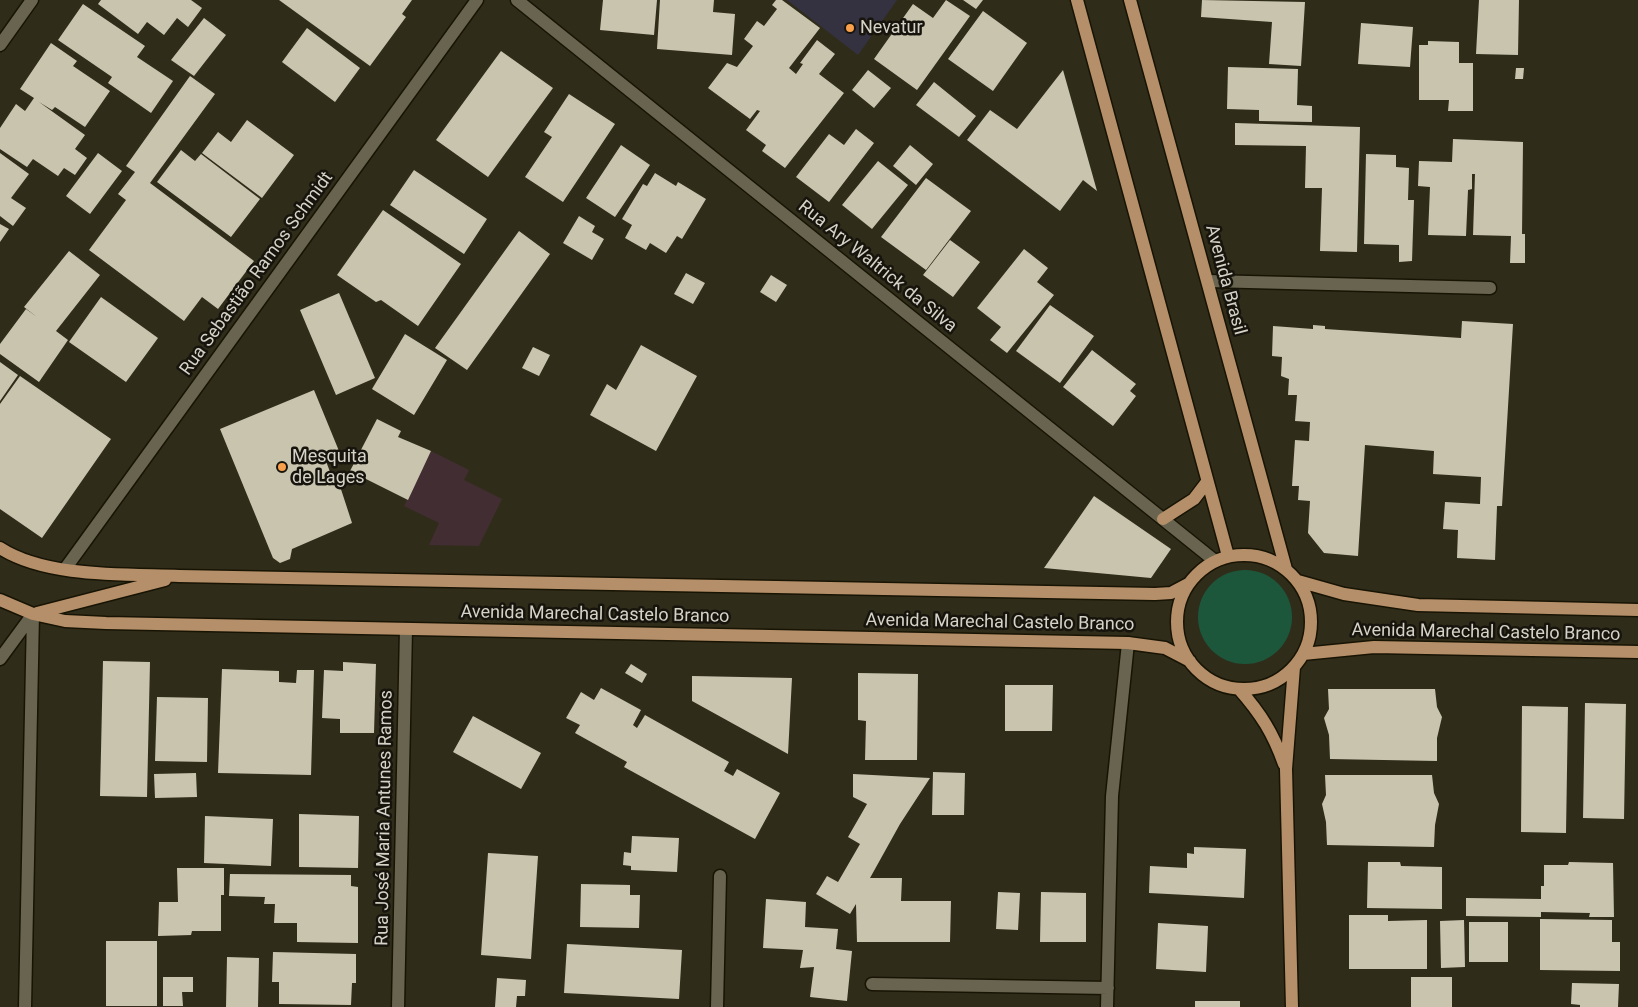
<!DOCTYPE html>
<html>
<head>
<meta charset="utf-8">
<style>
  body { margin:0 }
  canvas { display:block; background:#302c1a }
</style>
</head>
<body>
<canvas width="1638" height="1007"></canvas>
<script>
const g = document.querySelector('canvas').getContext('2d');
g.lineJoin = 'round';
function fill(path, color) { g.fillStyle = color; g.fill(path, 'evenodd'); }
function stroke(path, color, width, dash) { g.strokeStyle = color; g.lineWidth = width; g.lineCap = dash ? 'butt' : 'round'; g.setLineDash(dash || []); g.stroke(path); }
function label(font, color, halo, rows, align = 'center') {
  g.font = font + ' Roboto,sans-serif'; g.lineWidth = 5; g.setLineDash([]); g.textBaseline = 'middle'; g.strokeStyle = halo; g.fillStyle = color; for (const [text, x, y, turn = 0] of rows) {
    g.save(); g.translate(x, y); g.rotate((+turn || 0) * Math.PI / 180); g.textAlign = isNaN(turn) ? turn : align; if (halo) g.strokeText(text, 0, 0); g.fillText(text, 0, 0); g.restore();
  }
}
fill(new Path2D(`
  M787,0h110l-39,55z`), '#343141');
fill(new Path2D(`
  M431,451l38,19 -5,10 38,19 -23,47 -50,-1 10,-22 -35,-17z`), '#412d32');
fill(new Path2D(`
  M1198 617a47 47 0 1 1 94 0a47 47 0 1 1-94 0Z`), '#1c573b');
fill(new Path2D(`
  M101,0h90l11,8 -14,19 -11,-9 -13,17 -17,-13 -9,12 -40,-30z
  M279,0h133l-10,14 4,3 -36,49z
  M603,0h54l-3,35 -54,-5z
  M660,0h54l-1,12 22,2 -3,41 -75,-6z
  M776,0h6l38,28 -31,40 7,6 7,-10 -3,-1 17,-23 18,14 -16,20 25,19 -59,75 -23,-17 4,-6 -20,-15 14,-19 -3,-1 -7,9 -42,-31 19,-25 10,4 16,-21 -9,-7 13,-18 7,5 13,-17 -5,-4z
  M946,0l24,16 -53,74 -43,-31 39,-55 20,14z
  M963,0h20l-7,9z
  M1202,0l103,2 -4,64 -32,-2 3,-42 -71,-5z
  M1479,0h40l-1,55 -42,-1z
  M83,4l62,42 -8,11 36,24 -22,32 -43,-30 4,-6 -54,-37z
  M983,11l44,32 -34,48 -45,-32z
  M204,18l22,17 -32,41 -23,-16z
  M1361,23l52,4 -3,40 -52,-3z
  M307,28l53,40 -25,34 -53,-40z
  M1428,41l31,1v21h14v48h-25l1,-11h-30v-55h9z
  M51,43l26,18 -4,5 37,25 -25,36 -30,-20 -3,3 -13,-8 46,33 -10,14 12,9 -12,17 -11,-7 -6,8 -25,-17 -6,8 -27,-18v-21l16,-24 9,7 9,-13 -14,-9z
  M501,51l52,37 -65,89 -52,-37z
  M1228,67l70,2 -1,36 15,1v16l-53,-1v-11l-32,-1z
  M1516,68h8l-1,11h-8z
  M868,70l23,18 -17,20 -22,-18z
  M1063,70l34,121 -14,-11 -23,31 -93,-71 23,-30 27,19z
  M190,76l25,18 -65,89 104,78 -36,48 -16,-12 -18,24 -95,-71 37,-50 -8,-6 17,-22 -9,-6z
  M934,82l42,34 -17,21 -43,-32z
  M569,94l46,30 -52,78 -38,-25 27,-40 -8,-5z
  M247,120l47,35 -32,43 -60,-45 16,-21 13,10z
  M1235,123l125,4 -3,125 -37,-1 2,-63h-17l1,-42 -71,-1z
  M856,129l18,14 -45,59 -33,-25 33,-43 15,11z
  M1453,139l70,3 -1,92h3v29h-15l1,-27 -38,-1 2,-61h-3v15l-4,1 -2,46 -38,-1 2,-48 -12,-1 1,-25 33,1z
  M621,145l29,20 -35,52 -29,-19z
  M910,145l23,19 -17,21 -23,-19z
  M181,150l14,11 6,-7 59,45 -29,38 -74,-55z
  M0,153l29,21 -18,24 15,10 -13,18 -13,-10z
  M98,153l24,18 -32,43 -24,-18z
  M1366,154l30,1v12l13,1 -1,32h6l-2,61 -13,1v-17l-35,-1z
  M878,161l30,24 -36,44 -30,-24z
  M414,170l73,49 -23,35 -74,-49z
  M655,173l21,13 2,-4 28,17 -24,40 -5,-3 -11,17 -16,-10 -4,7 -21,-12 7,-13 -10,-6 21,-35 4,2z
  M926,178l45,33 -45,59 -45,-33z
  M383,210l78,54 -43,62 -37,-26 -5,2 -39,-27z
  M579,216l16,10 -3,6 12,7 -12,21 -29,-17z
  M0,224l9,5 -9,13z
  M519,231l31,23 -83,116 -32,-22z
  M950,240l30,22 -27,35 -30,-22z
  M1024,249l24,19 -11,14 17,13 -47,58 -17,-13 11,-13 -24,-19z
  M69,251l31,24 -44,56 12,9 -29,42 -39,-28v-10l26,-35 11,8 -13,-10z
  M686,273l19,10 -12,21 -19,-10z
  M771,275l16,10 -11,17 -16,-10z
  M339,293l36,85 -39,17 -36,-85z
  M101,297l57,41 -32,44 -57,-40z
  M1050,305l44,31 -34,47 -44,-32z
  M1462,321l51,3 -11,182h-5l-2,54 -38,-2 1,-28 -15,-1 2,-27 35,2 1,-27 -48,-3 1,-23 -69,-6 -7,111 -34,-3 -16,-20 2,-32 -12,-1 1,-14h-7l3,-46 14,1 1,-19 -15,-1 2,-26h-9l1,-16 -8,-3 1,-19 -10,-1 1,-30 40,3v-4l12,1v3l136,9z
  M405,334l42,26 -33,55 -42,-26z
  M641,345l56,31 -41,75 -66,-36 17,-31 9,6z
  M533,347l17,8 -11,21 -17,-8z
  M1092,350l44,34 -6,7 6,5 -23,30 -50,-39z
  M0,362l18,13 -18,26z
  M20,376l91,63 -69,99 -42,-29v-105z
  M314,390l25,61 -15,5 8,21h5l15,46 -60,26 -2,10 -10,4 -7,-5 -53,-129z
  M377,419l24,12 -3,6 33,14 -23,49 -58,-29z
  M1094,496l77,53 -20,29 -107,-10z
  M103,661l47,1 -3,135 -47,-1z
  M343,662l33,2 -2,69h-34v-14l-18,-1 2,-48 19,1z
  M631,664l16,10 -5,9 -17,-10z
  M222,669l57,2v11l17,1 1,-13h17l-3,105 -93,-2z
  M858,673l60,1 -1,86h-52l1,-39 -8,-1z
  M692,676l100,2 -4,76 -96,-53z
  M1005,685h48l-1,46h-47z
  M601,688l40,22 -8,15 4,3 8,-13 84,47 -5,9 9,5 4,-7 43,24 -25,46 -131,-72 3,-5 -52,-29 5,-8 -14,-7 15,-26 13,8z
  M1328,689h107l2,18 5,10 -5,21v23l-107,-2 -1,-24 -5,-17 5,-9z
  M157,697l51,1 -1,64 -52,-1z
  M1585,703l41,1 -2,115 -41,-1z
  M1522,706l46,1 -2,126 -45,-1z
  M473,716l68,37 -20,36 -68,-37z
  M933,772l32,1 -1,42h-32z
  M196,773l1,24 -42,1 -1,-24z
  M853,774l77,4 -30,46 -30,54h32l-1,23h50l-1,41h-93l-1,-38 -6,10 -34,-20 11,-18 11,6 22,-38 -12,-7 19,-33 -14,-7z
  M1325,775h107l2,18 5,11 -4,21 -1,22 -107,-2 -1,-23 -4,-18 4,-9z
  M299,814l60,2 -1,52 -59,-1z
  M205,816l68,3 -2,47 -67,-3z
  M632,836l47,2 -2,34 -46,-2v-4l-8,-1 1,-13 7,1z
  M1194,847l52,2 -2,49 -95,-5 1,-27 37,2v-15l7,1z
  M488,853l50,3 -7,103 -50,-4z
  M1368,862h32l1,4 41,1v42l-75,-1z
  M1569,862l44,1 1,54h-25l1,-4 -49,-1v5l-75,-1v-18l75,1v-13h3v-21h24z
  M177,868h47v27h-3v36h-29l-1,4 -33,1 1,-34h19z
  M230,874l121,1v11l7,1v56l-61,-1v-19h-23l1,-19h-11l1,-7 -36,-1z
  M581,884l49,1v10h10l-1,33 -59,-1z
  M998,892l22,1 -2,37 -22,-1z
  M1041,892l45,1v49h-46z
  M766,899l40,3 -1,25 33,2 -2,20 16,2 -5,50 -37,-4 4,-30 -14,1 3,-18 -40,-2z
  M1349,915h39v6l39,-1v49h-78z
  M1540,919l72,1v22h8v29l-80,-1z
  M1464,920l1,47 -24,1 -1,-47z
  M1469,922h39v40h-39z
  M1158,923l50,3 -2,46 -50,-3z
  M106,941h51v65h-51z
  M567,944l115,6 -3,49 -115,-6z
  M273,952l83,2v29h-4l-1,22 -72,-1v-22h-7z
  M227,957l32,1 -1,49h-32z
  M163,977h30v15h-11l1,14h-20z
  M1411,977h41v30h-41z
  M497,978l29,2 -1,16h-8l-1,11h-21z
  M1572,983l47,1 -1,23h-38v-2l-9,-1z
  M1195,1001h45v6h-45z`), '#c8c4ae');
const minor = new Path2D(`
  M517,0l698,561
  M0,45l32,-45
  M1208,281l282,7
  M65,569l412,-569
  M0,659l33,-45
  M872,984l236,4
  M25,1007l8,-393
  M398,1007l8,-378
  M717,1007l3,-131
  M1107,1007l5,-211 16,-153`);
const major = new Path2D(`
  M1077,0l151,556
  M1130,0l156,569
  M1163,519l31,-20 13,-17
  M0,548c46,30 126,26 179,28l976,18 16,-1 17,-9
  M1177 622a67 67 0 1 1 134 0a67 67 0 1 1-134 0Z
  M1298,581l46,13 74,11 220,5
  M0,600l33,14 32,7 41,2 1022,20 37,5 25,13
  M37,613l128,-33
  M1303,654l71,-7 264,5
  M1239,689c22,25 34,44 45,75
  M1292,1007l-6,-238 8,-102`);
stroke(minor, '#181404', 15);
stroke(major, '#181404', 15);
stroke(minor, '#686450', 12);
stroke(major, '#b58f69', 12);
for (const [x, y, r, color] of [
  [850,28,5,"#f9a04d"],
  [282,467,5,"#f9a04d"]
]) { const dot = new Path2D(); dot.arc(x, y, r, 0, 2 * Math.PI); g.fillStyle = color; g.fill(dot); stroke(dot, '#16140c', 2); }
label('18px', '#d5d2c7', '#16140c', [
  ["Nevatur",860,28],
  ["Mesquita",292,457],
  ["de Lages",292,478]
], 'left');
label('18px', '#d5d2c7', '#16140c', [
  ["Rua Ary Waltrick da Silva",877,267,39],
  ["Rua Sebastião Ramos Schmidt",257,274,-54],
  ["Avenida Brasil",1225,280,75],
  ["Avenida Marechal Castelo Branco",595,615,1],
  ["Avenida Marechal Castelo Branco",1000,623,1],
  ["Avenida Marechal Castelo Branco",1486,633,1],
  ["Rua José Maria Antunes Ramos",385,818,-89]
]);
</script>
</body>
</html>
